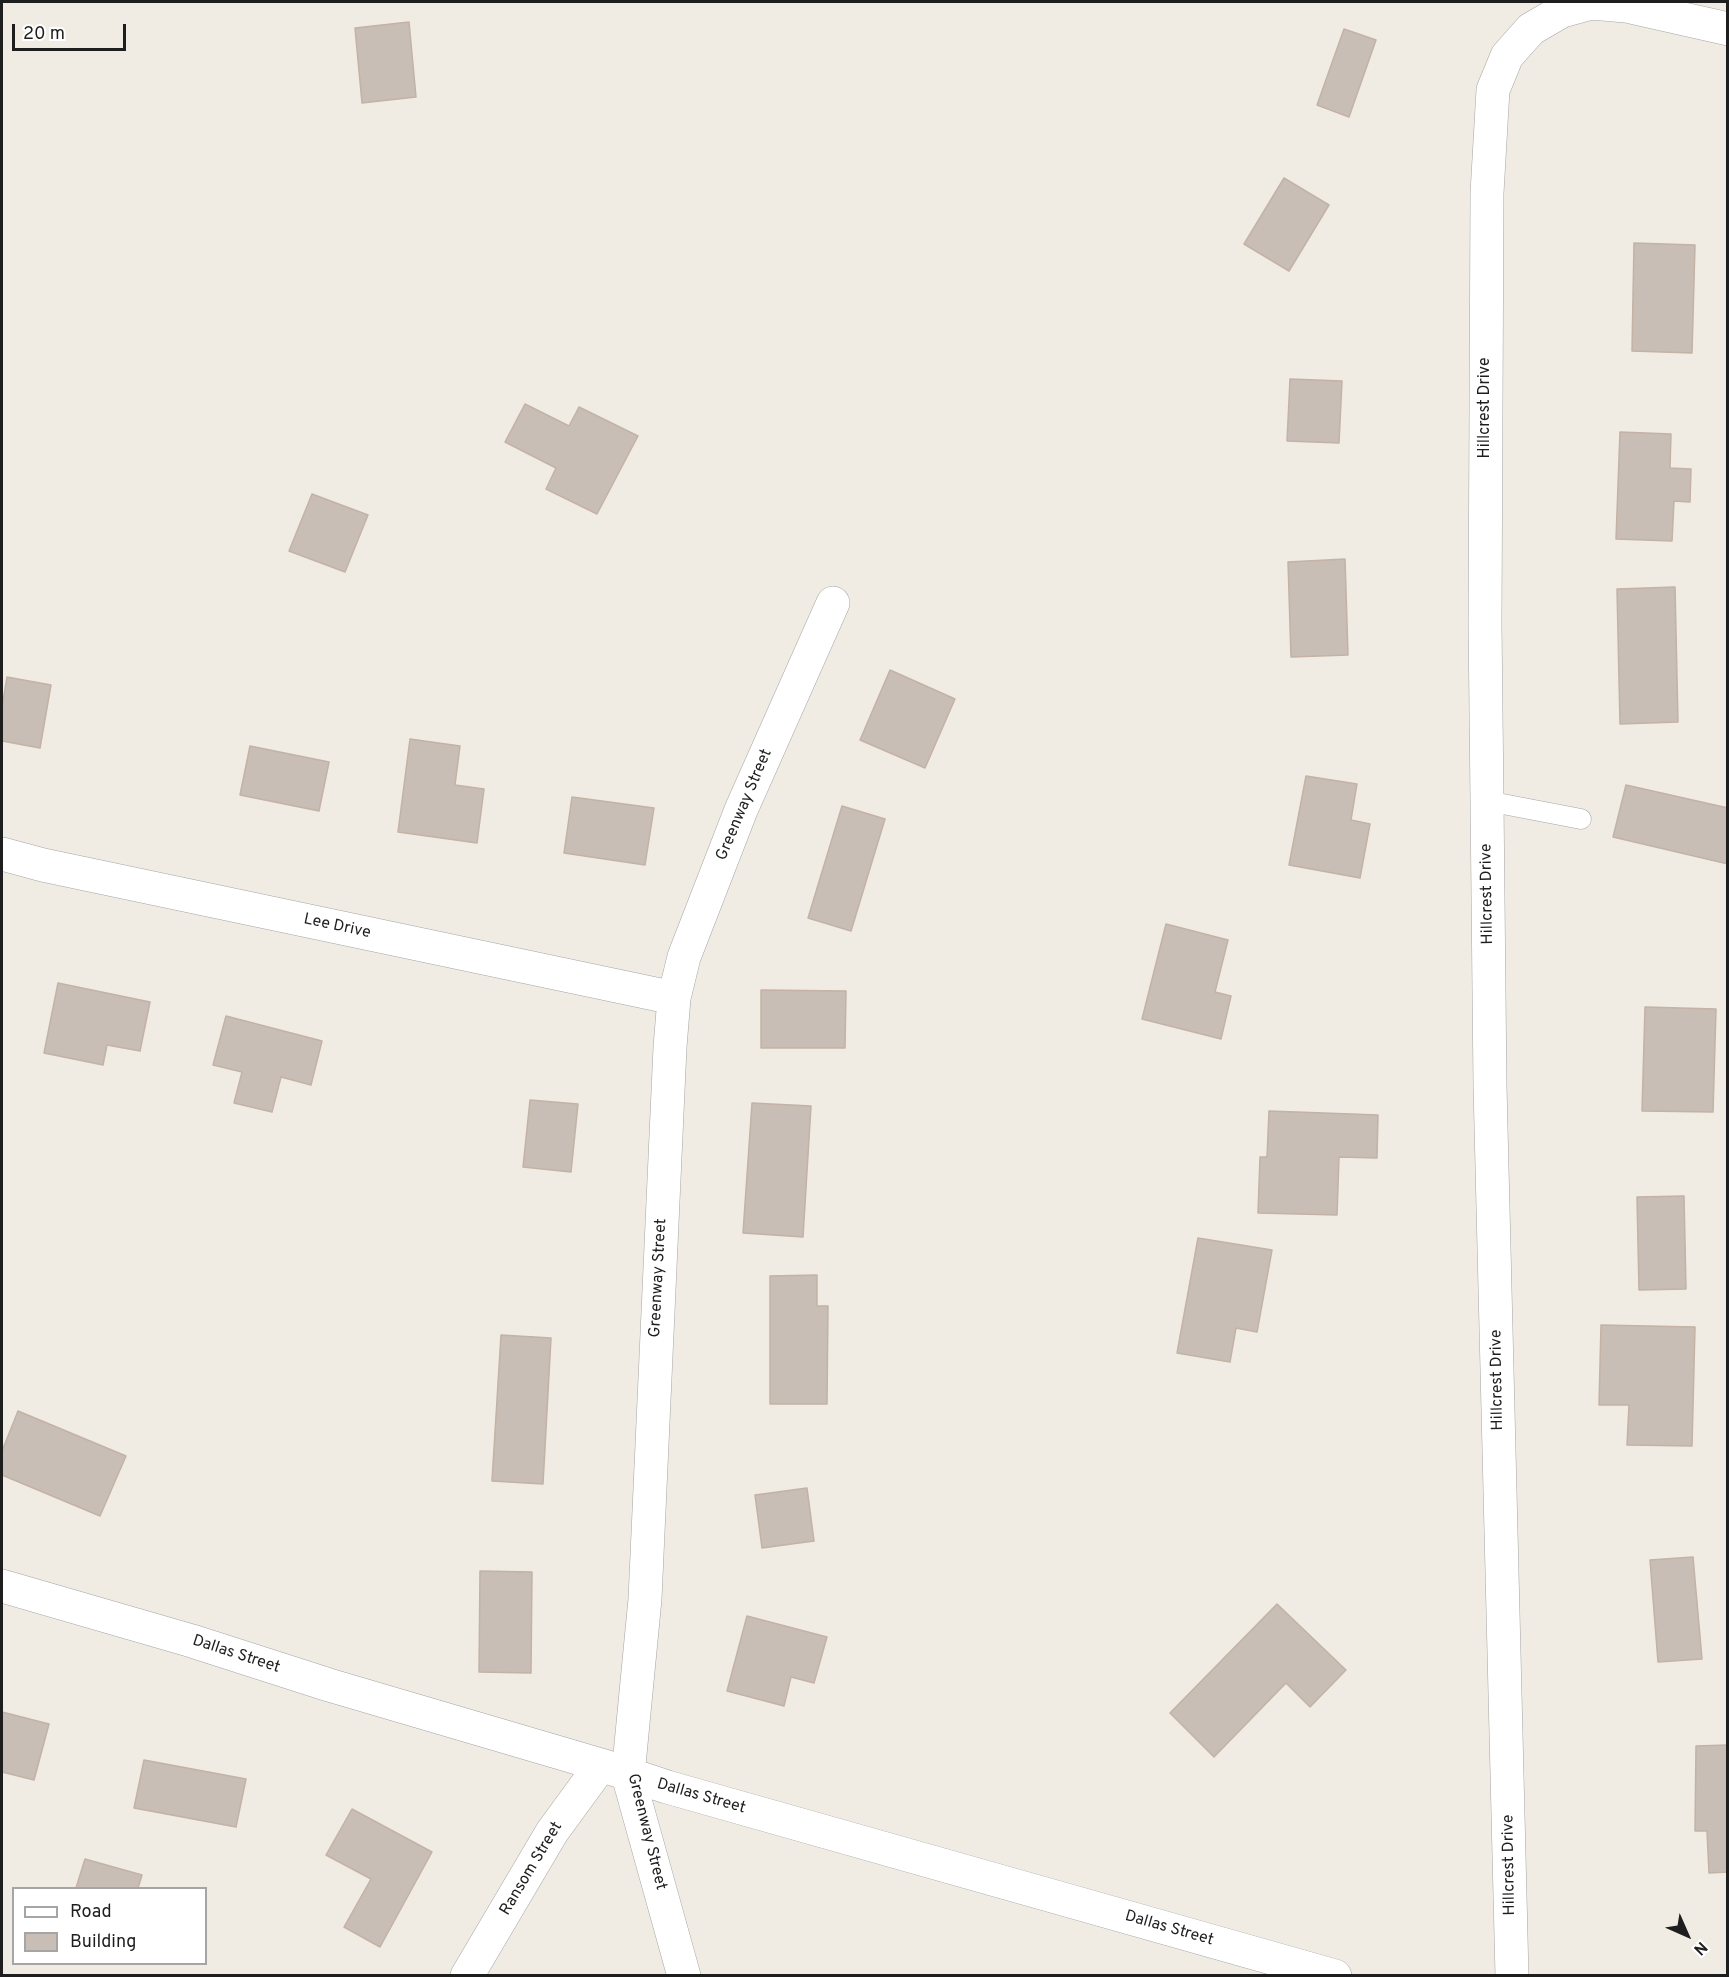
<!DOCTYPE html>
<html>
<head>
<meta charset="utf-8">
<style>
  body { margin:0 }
  #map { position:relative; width:1729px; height:1977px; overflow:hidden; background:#f0ece3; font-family:Overpass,sans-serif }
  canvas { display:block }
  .frame { position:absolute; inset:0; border:3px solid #1e1e1e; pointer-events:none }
  .legend { position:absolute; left:12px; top:1887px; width:195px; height:78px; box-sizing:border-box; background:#fff; border:2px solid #a5a5a5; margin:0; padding:8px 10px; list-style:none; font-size:18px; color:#1e1e1e }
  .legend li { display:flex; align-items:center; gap:12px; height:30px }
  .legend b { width:30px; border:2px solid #a5a5a5 }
  .north { position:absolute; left:1657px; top:1905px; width:60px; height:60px; -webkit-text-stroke:4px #fff; paint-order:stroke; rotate:135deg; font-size:16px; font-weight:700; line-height:24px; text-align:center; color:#1e1e1e }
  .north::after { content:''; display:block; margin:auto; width:21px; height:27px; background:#1e1e1e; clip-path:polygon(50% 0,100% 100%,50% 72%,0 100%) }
  .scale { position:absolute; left:12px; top:24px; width:114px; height:27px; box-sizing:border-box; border:3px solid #1e1e1e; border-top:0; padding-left:8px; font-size:18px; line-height:21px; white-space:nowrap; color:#1e1e1e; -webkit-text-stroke:4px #fff; paint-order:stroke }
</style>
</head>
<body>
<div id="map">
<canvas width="1729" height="1977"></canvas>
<div class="frame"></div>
<ul class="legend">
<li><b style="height:8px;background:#fff"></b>Road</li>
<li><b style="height:16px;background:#c8beb6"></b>Building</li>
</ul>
<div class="north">N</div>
<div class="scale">20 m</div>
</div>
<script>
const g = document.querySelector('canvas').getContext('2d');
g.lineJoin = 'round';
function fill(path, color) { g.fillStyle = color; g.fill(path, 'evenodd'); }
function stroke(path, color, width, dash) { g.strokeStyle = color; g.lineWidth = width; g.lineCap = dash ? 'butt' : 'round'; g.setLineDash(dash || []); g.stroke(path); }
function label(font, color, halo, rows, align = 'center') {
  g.font = font + ' Overpass,sans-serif'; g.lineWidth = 4.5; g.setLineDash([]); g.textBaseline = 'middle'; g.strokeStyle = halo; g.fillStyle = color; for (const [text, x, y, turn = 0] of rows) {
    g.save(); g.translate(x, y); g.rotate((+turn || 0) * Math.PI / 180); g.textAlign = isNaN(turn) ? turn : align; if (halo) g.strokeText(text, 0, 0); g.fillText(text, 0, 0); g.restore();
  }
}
const building = new Path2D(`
  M409,22l7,75 -54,6 -7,-75z
  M1344,29l32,11 -27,77 -32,-12z
  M1284,178l45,27 -40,66 -45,-27z
  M1634,243l61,2 -3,108 -60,-2z
  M1290,379l52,2 -3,62 -52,-2z
  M525,404l44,22 10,-19 59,29 -41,78 -51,-25 10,-21 -51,-26z
  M1620,432l51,2 -1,34 21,1 -1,33 -16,-1 -2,40 -56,-2z
  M312,494l56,21 -23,57 -56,-21z
  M1345,559l3,96 -57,2 -3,-95z
  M1675,587l3,135 -58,2 -3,-135z
  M890,670l65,29 -30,69 -65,-28z
  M7,677l44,8 -11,63 -38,-7v-34z
  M410,739l50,7 -5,39 29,4 -7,54 -79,-11z
  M250,746l79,16 -10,49 -79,-16z
  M1306,776l51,8 -6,36 19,4 -10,54 -71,-13z
  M1626,785l102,23v56l-115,-27z
  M572,797l82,11 -9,57 -81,-12z
  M842,806l43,13 -34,112 -43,-13z
  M1166,924l62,16 -13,52 16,4 -10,43 -79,-20z
  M58,983l92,19 -10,49 -33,-6 -4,20 -59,-12z
  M761,990l85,1 -1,57h-84z
  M1645,1007l71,2 -3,103 -71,-1z
  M226,1016l96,25 -11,44 -30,-8 -9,35 -38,-9 8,-31 -29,-7z
  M530,1100l48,4 -7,68 -48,-5z
  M752,1103l59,3 -8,131 -60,-4z
  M1269,1111l109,4 -1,43 -38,-1 -2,58 -79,-2 2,-56h7z
  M1684,1196l2,93 -47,1 -2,-93z
  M1198,1238l74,12 -15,82 -21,-4 -6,34 -53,-9z
  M817,1275v31h11l-1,98h-57v-128z
  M1601,1325l94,2 -3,119 -65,-1 2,-40h-30z
  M501,1335l50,3 -8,146 -51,-3z
  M18,1411l108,45 -26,60 -98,-41v-24z
  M807,1488l7,53 -52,7 -7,-53z
  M1693,1557l9,102 -44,3 -8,-102z
  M480,1571l52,1 -1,101 -52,-1z
  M1277,1604l69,66 -36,37 -24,-24 -72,74 -44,-44z
  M747,1616l80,21 -13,46 -23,-6 -7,29 -57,-15z
  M2,1712l47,12 -15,56 -32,-8z
  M1728,1745v127l-19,1 -2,-42h-12l1,-85z
  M144,1760l102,19 -10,48 -102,-19z
  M352,1809l80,43 -52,95 -36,-20 27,-48 -45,-24z
  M85,1859l57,16 -4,13h-62z`);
fill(building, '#c8beb6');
stroke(building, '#c3b2a5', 1.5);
const lane = new Path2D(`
  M1487,801l94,18`);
const street = new Path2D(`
  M2,854l41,11 631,133
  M2,1586l190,55 137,44 272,80 66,22 668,189
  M467,1976l85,-144 49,-67
  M684,1976l-56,-201 17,-176 25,-552 4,-49 10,-41 57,-147 92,-207
  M1512,1976l-22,-890 -3,-285 -2,-178 2,-430 6,-103 14,-34 24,-27 31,-18 29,-8 35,3 102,23`);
stroke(lane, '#a5a5a5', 21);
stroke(street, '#a5a5a5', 34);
stroke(lane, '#fff', 20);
stroke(street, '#fff', 33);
label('16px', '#1e1e1e', '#fff', [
  ["Hillcrest Drive",1486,408,-90],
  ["Greenway Street",745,805,-67],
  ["Hillcrest Drive",1488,894,-91],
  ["Lee Drive",337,927,12],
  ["Greenway Street",659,1278,-87],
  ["Hillcrest Drive",1498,1380,-91],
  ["Dallas Street",236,1655,18],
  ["Dallas Street",701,1797,16],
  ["Greenway Street",646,1832,76],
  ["Hillcrest Drive",1510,1865,-91],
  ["Ransom Street",532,1869,-59],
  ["Dallas Street",1169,1929,16]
]);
</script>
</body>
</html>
